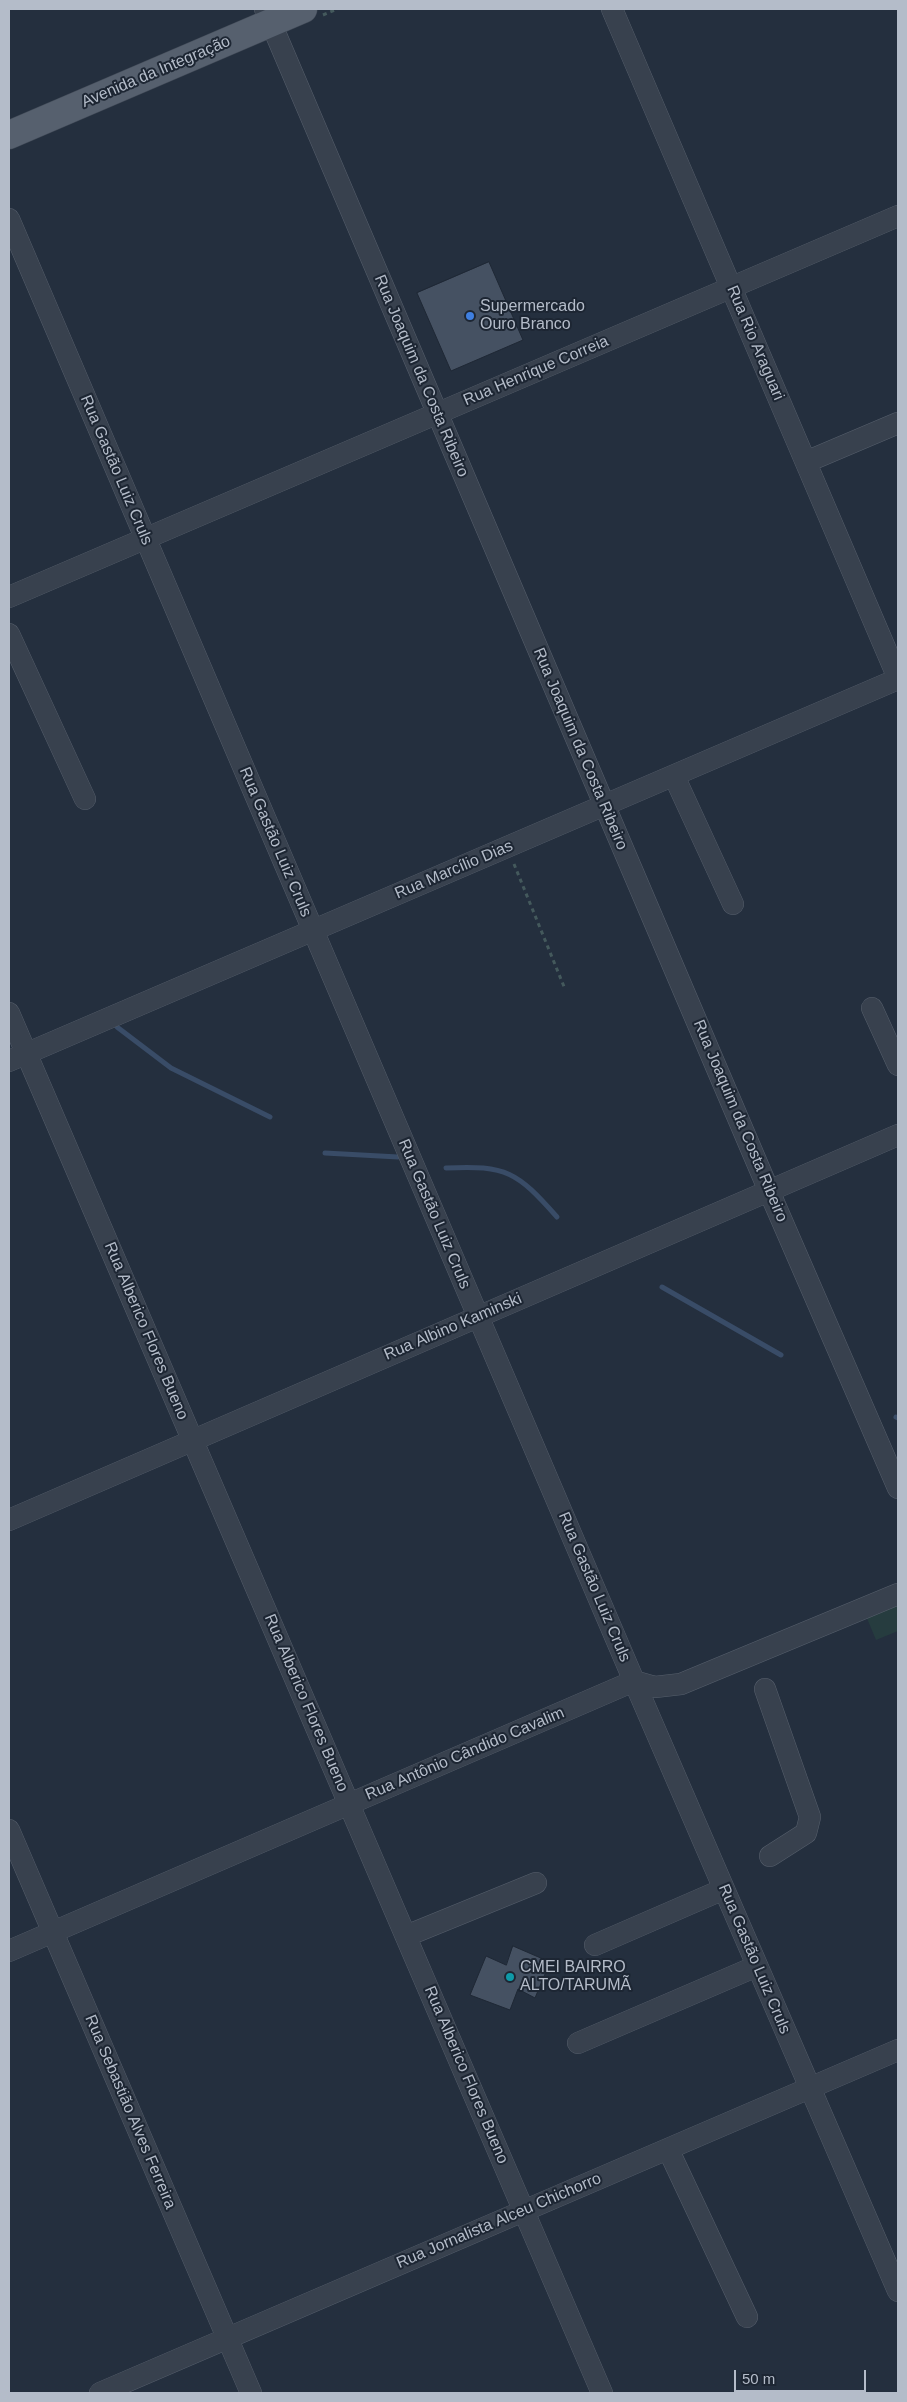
<!DOCTYPE html>
<html>
<head>
<meta charset="utf-8">
<style>
  body { margin:0 }
  #map { position:relative; width:907px; height:2402px; overflow:hidden; background:#242f3e; font-family:Arial,sans-serif }
  canvas { display:block }
  .frame { position:absolute; inset:0; border:10px solid #b4bcc9; pointer-events:none }
  .scale { position:absolute; left:734px; top:2370px; width:132px; height:22px; box-sizing:border-box; border:2px solid #b4bcc9; border-top:0; padding-left:6px; font-size:15px; line-height:18px; white-space:nowrap; color:#b4bcc9; -webkit-text-stroke:4px #1d2633; paint-order:stroke }
</style>
</head>
<body>
<div id="map">
<canvas width="907" height="2402"></canvas>
<div class="frame"></div>
<div class="scale">50 m</div>
</div>
<script>
const g = document.querySelector('canvas').getContext('2d');
g.lineJoin = 'round';
function fill(path, color) { g.fillStyle = color; g.fill(path, 'evenodd'); }
function stroke(path, color, width, dash) { g.strokeStyle = color; g.lineWidth = width; g.lineCap = dash ? 'butt' : 'round'; g.setLineDash(dash || []); g.stroke(path); }
function label(font, color, halo, rows, align = 'center') {
  g.font = font + ' Arial,sans-serif'; g.lineWidth = 4; g.setLineDash([]); g.textBaseline = 'middle'; g.strokeStyle = halo; g.fillStyle = color; for (const [text, x, y, turn = 0] of rows) {
    g.save(); g.translate(x, y); g.rotate((+turn || 0) * Math.PI / 180); g.textAlign = isNaN(turn) ? turn : align; if (halo) g.strokeText(text, 0, 0); g.fillText(text, 0, 0); g.restore();
  }
}
fill(new Path2D(`
  M898,1603v28l-22,9 -10,-24z`), '#263c3f');
stroke(new Path2D(`
  M117,1027l54,41 99,49
  M325,1153l73,4
  M446,1168c61,-3 71,4 111,49
  M662,1287l119,68
  M896,1417l2,1`), '#394c67', 5);
const building = new Path2D(`
  M489,262l34,78 -72,31 -34,-78z
  M513,1946l37,16 -15,36 -17,-9 -8,21 -40,-15 16,-39 20,9z`);
fill(building, '#455162');
stroke(building, '#1f2835', 1);
const minor = new Path2D(`
  M265,9l504,1182 129,297
  M612,9l286,669
  M9,219l625,1462 264,610
  M806,462l92,-39
  M9,597l889,-381
  M9,634l76,165
  M674,776l59,128
  M872,1008l26,57
  M9,1013l593,1380
  M9,1061l889,-382
  M9,1520l889,-385
  M765,1689l45,128 -4,16 -36,23
  M9,1830l242,563
  M406,1936l130,-53
  M595,1945l129,-56
  M9,1951l625,-270 21,6 26,-3 217,-90
  M578,2043l179,-77
  M668,2149l79,168
  M100,2393l798,-343`);
const major = new Path2D(`
  M9,135l294,-126`);
stroke(minor, '#565f6c', 22);
stroke(major, '#414a57', 29);
stroke(new Path2D(`
  M323,15l14,-6
  M514,864l51,125`), '#44595c', 3, [4, 4]);
stroke(minor, '#38414e', 21);
stroke(major, '#56606e', 28);
for (const [x, y, r, color] of [
  [470,316,5,"#3f7fe0"],
  [510,1977,5,"#0f9aa8"]
]) { const dot = new Path2D(); dot.arc(x, y, r, 0, 2 * Math.PI); g.fillStyle = color; g.fill(dot); stroke(dot, '#1d2633', 2); }
label('16px', '#b4bcc9', '#1d2633', [
  ["Avenida da Integração",156,72,-23],
  ["Rua Rio Araguari",755,343,67],
  ["Rua Henrique Correia",536,371,-23],
  ["Rua Joaquim da Costa Ribeiro",421,376,67],
  ["Rua Gastão Luiz Cruls",116,470,67],
  ["Rua Joaquim da Costa Ribeiro",580,749,67],
  ["Rua Gastão Luiz Cruls",275,842,67],
  ["Rua Marcílio Dias",454,870,-23],
  ["Rua Joaquim da Costa Ribeiro",740,1121,67],
  ["Rua Gastão Luiz Cruls",434,1214,67],
  ["Rua Albino Kaminski",453,1327,-23],
  ["Rua Alberico Flores Bueno",146,1331,67],
  ["Rua Gastão Luiz Cruls",594,1587,67],
  ["Rua Alberico Flores Bueno",306,1703,67],
  ["Rua Antônio Cândido Cavalim",465,1754,-23],
  ["Rua Gastão Luiz Cruls",754,1959,67],
  ["Rua Alberico Flores Bueno",466,2075,67],
  ["Rua Sebastião Alves Ferreira",130,2112,67],
  ["Rua Jornalista Alceu Chichorro",499,2221,-23]
]);
label('16px', '#b4bcc9', '#1d2633', [
  ["Supermercado",480,307],
  ["Ouro Branco",480,325],
  ["CMEI BAIRRO",520,1968],
  ["ALTO/TARUMÃ",520,1986]
], 'left');
</script>
</body>
</html>
